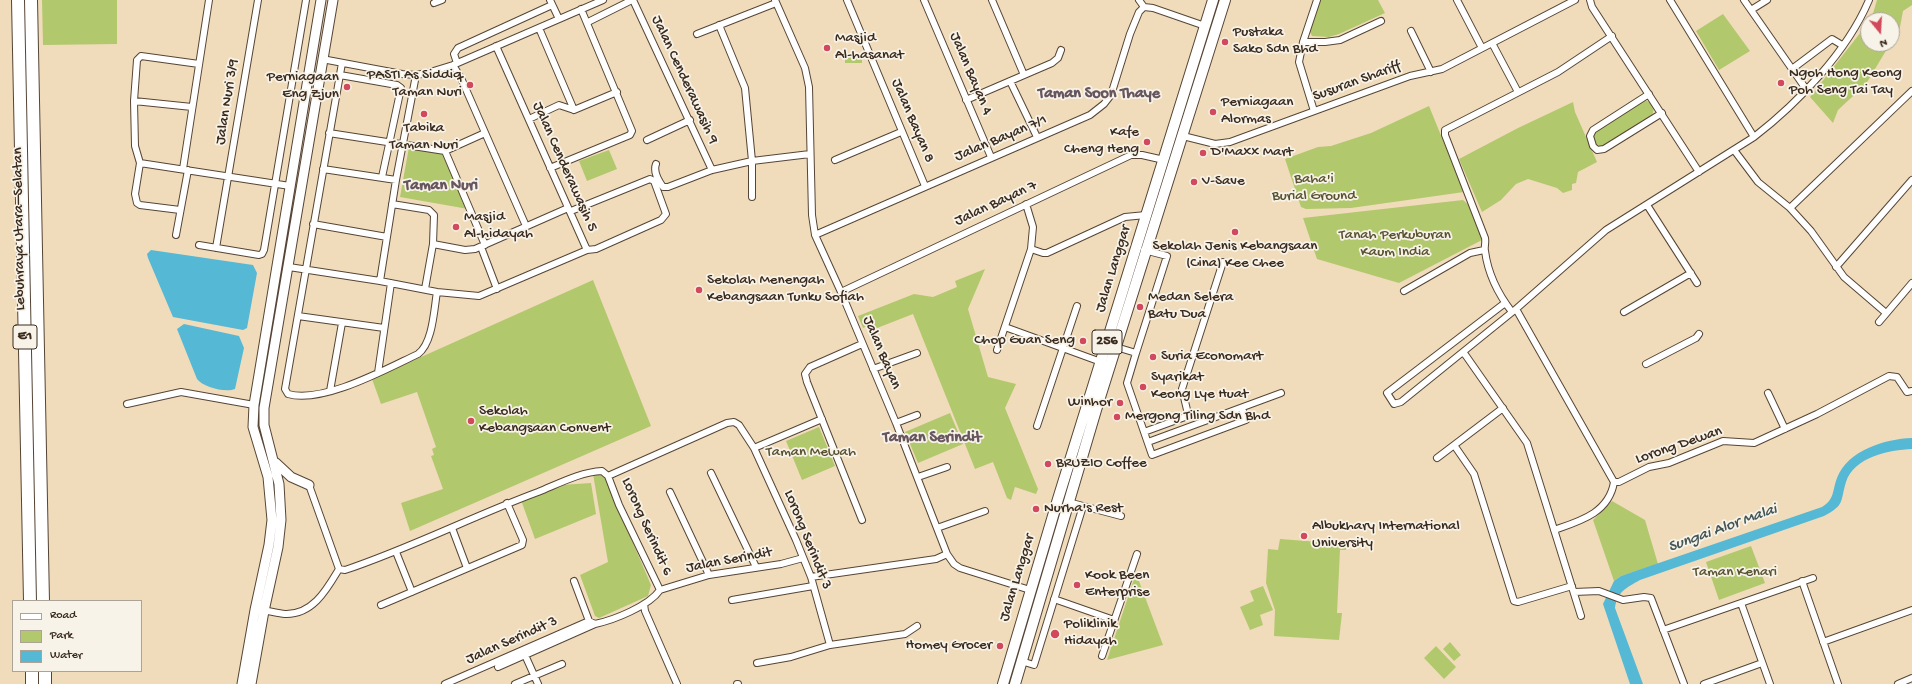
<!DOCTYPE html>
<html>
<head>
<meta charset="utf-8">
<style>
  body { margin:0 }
  #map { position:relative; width:1912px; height:684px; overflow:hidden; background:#f0dcbb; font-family:"Gochi Hand",sans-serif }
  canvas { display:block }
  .legend { position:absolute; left:12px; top:600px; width:130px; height:72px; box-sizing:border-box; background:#f7f3e8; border:1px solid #aca397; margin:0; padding:5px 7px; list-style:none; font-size:12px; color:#3b2a1e }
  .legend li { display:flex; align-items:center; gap:8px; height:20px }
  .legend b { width:20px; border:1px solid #aca397 }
  .north { position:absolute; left:1860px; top:12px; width:40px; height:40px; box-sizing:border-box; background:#f7f3e8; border:1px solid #aca397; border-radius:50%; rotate:162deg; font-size:11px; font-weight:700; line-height:16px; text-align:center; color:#3b2a1e }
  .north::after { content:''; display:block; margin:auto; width:14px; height:18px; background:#d1495b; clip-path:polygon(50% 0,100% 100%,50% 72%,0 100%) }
</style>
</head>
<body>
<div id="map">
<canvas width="1912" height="684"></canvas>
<ul class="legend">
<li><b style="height:5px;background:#fff"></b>Road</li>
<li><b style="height:11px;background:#b2c86d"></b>Park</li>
<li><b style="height:11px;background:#55b8d4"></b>Water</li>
</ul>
<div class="north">N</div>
</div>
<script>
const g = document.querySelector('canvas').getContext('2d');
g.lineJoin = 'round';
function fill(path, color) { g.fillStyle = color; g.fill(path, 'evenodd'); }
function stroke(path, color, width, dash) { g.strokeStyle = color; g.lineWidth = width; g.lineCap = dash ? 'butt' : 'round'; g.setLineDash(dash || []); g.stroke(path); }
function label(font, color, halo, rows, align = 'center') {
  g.font = font + ' "Gochi Hand",sans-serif'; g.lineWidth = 3.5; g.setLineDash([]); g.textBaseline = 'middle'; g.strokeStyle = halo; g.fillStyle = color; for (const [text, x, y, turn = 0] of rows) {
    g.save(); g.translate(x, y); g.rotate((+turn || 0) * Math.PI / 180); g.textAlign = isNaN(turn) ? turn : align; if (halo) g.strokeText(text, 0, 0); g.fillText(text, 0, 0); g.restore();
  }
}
fill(new Path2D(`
  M42,0h75v44l-74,1z
  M1320,0h58l7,13 -46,21 -10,3 -17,-1 -3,-6z
  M1877,0h35v5l-9,6 -3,16 -8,14v-21h-21z
  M1723,14l27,37 -31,19 -23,-39z
  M1868,23v21h22l-24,40 -28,26 -5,13 -23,-26z
  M845,56h17v7h-17z
  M1645,100l6,3 3,5 -2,9 -48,29h-8l-4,-9 3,-6z
  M1573,102l2,10 22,50 -19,10 -2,11 -4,1v6l-9,3 -6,-5 -29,-9 -12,5 -15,16 -19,12 -23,-53 59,-31z
  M1429,106l35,86 -113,16 -45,1 -5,-2 -16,-48 33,-12 13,-1 40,-13z
  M409,147l32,5 27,57 -68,-12z
  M609,150l8,19 -30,12 -8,-20z
  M1463,200l8,7 11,33 -83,43 -82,-24 -14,-41z
  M985,269l-17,40 20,68 28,7 -11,24 33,81 -2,5 -21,-7 -4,13 -4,-2 -14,-36 -18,7 -62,-155 -41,16 -2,-5 -7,3 -5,-12 56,-22 19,3 24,-10 -2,-6z
  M593,280l58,146 -241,105 -9,-28 42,-14 -12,-33 3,-1 -2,-6 4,-2 -19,-55 -36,12 -9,-25z
  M950,413l13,31 -45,19 -13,-31z
  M819,427l16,39 -33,14 -16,-39z
  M600,472l4,3 47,110 -3,11 -49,22 -4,-2 -15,-41 28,-13 -15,-88z
  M591,483l5,31 -61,25 -14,-39 40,-15z
  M1612,501l33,19 13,44 -37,12 -7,5 -21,-61z
  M1280,539l66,5v6h-6l-3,63h5l-3,27 -65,-4 1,-26 -9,-27 2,-34 10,1z
  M1751,546l14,37 -46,17 -13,-38z
  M1136,573l27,72 -56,15z
  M1263,586l10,24 -13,5 3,10 -13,5 -10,-23 14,-6 -4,-10z
  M1450,642l11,13 -7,6 -11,-12z
  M1436,646l20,21 -12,12 -20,-21z`), '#b2c86d');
fill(new Path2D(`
  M151,250l102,15 4,8 -10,55 -4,2 -70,-13 -25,-59 -1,-4z
  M184,324l55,12 5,12 -9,41c-10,4 -32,-2 -38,-10l-20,-50z
  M1912,438v11c-23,1 -58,8 -66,33 -6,20 -1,23 -22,34l-184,64c-14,8 -23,12 -25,28l28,76h-13l-27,-80 11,-23 7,-5 201,-69c13,-8 10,-16 15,-29 11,-28 48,-39 75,-40z`), '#55b8d4');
const minor = new Path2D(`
  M550,0l9,19
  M633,0l79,170
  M775,0l30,68 4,19 3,128 3,20 26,57 55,131 51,131 7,10 6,4 70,22
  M847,0l78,186
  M924,0l67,157
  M992,0l32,75
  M1139,0l5,7
  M1457,0l25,48
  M1590,0l2,7 107,165
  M1670,0l84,137
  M1744,0l62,89
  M434,3l8,-3
  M1751,10l16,-10
  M588,22l44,-22
  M719,25l26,63 7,73v36
  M539,28l35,82
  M1411,31l20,41
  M697,34l79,-31
  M1303,42h22l15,-2 41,-19
  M1492,43l26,49
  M496,46l91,204
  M322,59l80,15 14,1 11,-2 26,-8 150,-65
  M342,63l-57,326 3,5c35,10 98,-25 130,-40 15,-11 16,-45 19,-62
  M457,63l-3,-9 4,-6 94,-43
  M453,65l8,13 65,148
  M1792,69l40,-30 10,6
  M340,75l57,10 4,3 -19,89
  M1010,81l27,56
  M1649,94l-56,36 -3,6 3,10 4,4 7,-1 58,-36
  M966,100l86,-37 6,-5 3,-8
  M134,101l58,6
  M1314,111l-15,-49 4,-20 14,-42
  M529,119l30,-14 15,5 43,-18
  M329,133l116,18
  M1183,136l32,8 15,-2 180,-66 32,-7 133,-69
  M647,140l43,-20
  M1734,150l24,32 32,26 21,23 33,46 42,36
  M445,151l40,94
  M445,151l40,-18
  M835,160l66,-28
  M140,163l150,23
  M656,164c-3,8 2,16 7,23h5l44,-17 40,-9 58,-7
  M550,168l80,-33 2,-4 -51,-122
  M183,169l26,-169
  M323,169l73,11
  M392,204l37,6 5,5 -1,29 -8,45
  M1647,205l50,78
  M1790,208l122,-117
  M180,210l-40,-5 -3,-2 -2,-9 5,-31 -5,-17 -1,-45 3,-41 4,-4 58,8
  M313,224l74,13
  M176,235l12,-65
  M815,235l275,-120 14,-11 7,-9 19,-61 9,-22 5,-5 9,1 52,18
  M433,244l32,6 10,-1 93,-41
  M199,245l60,10 3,-1 2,-4 42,-250
  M481,247l16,42
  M216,248l42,-248
  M1031,249l12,4h4l78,-36 21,-2
  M289,267l91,14 57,11 42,4 108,-46 9,-1 65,-29 5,-6 -12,-33 -4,-2 -79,32
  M1836,267l76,-87
  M380,281l16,-101 20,-105
  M1404,291l66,-38 14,-3
  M841,292l290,-137h11l22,5
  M1505,303l-118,90 7,11 7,-2 115,-93 90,-79 148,-93c44,-34 93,-85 115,-137
  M1516,309l98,173
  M1512,312c-14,-18 -24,-38 -27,-61 -1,-4 1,-8 0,-13l-40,-103v-5l113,-58 54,-36
  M1624,312l67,-39
  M298,316l86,12
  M1879,322l33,-39
  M1005,327l96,35
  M1116,347l20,6 -9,30 25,72 94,-35 -4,-12
  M997,350l34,-101 2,-22 -7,-23
  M1136,353l31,-97 -23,-6
  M1464,353l63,90 54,173
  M1646,364l50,-26 3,-4
  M873,369l44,-16
  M378,373l13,-90
  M330,391l12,-68
  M1768,393l17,36
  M127,404l54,-12 73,13
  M896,423l21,-8
  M1037,426l40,-120
  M1144,432l41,-15 3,-3 -6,-25 41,-127
  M1148,442l133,-49
  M1454,445l20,29 40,127 4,1 54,-16
  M754,448l68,-29
  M1437,458l66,-50
  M711,473l45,94
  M608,476l119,-53 7,-1 5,3 15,23 42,92 15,37 19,68
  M918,477l29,-10
  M670,492l39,83
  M1068,502l53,14
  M862,520l-55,-138 -2,-8 5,-7 52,-23
  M452,528l15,40
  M937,528l48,-17
  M1554,530c26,-9 55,-17 60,-48h5l30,-15 20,-4 54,-22 31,2 63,-29 72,-38 8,1 10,15 5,-1
  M396,552l16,40
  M339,569l6,1c66,-22 128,-54 193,-78 20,-8 42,-20 64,-21l6,5 11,29 41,85
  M811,577l125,-18 11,-5
  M574,581l15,40 6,3c19,-4 54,-18 65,-34
  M1802,581l36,103
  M660,590l49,-15 72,-11 22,-6
  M1574,592l25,-1 24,9 21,-3 7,1 33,86
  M1054,599l60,21
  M732,600l81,-14
  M1741,603l29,81
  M644,604l1,7 32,73
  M381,605l141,-60 1,-5 -16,-37
  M261,610c8,1 16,3 24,4 28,1 42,-25 54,-45l-30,-84
  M1663,630l150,-52
  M1823,642l89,-32
  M525,655l13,29
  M1102,656l35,-102
  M1021,661l13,4 49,-159
  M757,663l34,-6 39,-12 75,-11 12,-8
  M498,667l97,-43
  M445,684l144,-63
  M515,684l47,-20
  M737,684h1
  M1704,684l58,-21
  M1898,684l14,-6`);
const secondary = new Path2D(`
  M276,463l15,14 18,8
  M242,684l13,-74 14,-65 3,-25 -4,-43 -15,-50 1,-22 67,-405
  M251,684l13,-73 14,-64 3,-27 -2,-36 -15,-59v-17l69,-408`);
const primary = new Path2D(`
  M1003,684l55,-185 155,-499
  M1015,684l81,-274 129,-410`);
const motorway = new Path2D(`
  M18,0l12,601
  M31,0l12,601
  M32,671v13
  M45,671v13`);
stroke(minor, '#564536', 8);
stroke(secondary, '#564536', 11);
stroke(primary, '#564536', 12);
stroke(motorway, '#564536', 14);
stroke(minor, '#fff', 6);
stroke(secondary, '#fff', 9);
stroke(primary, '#fff', 10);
stroke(motorway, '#fff', 12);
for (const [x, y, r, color] of [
  [1225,42,4,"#d1495b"],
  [827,48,4,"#d1495b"],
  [1781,83,4,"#d1495b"],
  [470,85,4,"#d1495b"],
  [347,87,4,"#d1495b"],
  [1213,112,4,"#d1495b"],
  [424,114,4,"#d1495b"],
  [1147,142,4,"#d1495b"],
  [1203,153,4,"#d1495b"],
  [1194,182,4,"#d1495b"],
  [456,227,4,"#d1495b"],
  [1235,232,4,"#d1495b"],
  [699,290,4,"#d1495b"],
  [1140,307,4,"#d1495b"],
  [1083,341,4,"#d1495b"],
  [1153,357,4,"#d1495b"],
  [1143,387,4,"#d1495b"],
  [1120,403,4,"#d1495b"],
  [1117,417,4,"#d1495b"],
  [471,421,4,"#d1495b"],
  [1048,464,4,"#d1495b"],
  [1036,509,4,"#d1495b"],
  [1304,536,4,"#d1495b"],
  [1077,585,4,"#d1495b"],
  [1055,634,5,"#d1495b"],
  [1000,646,4,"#d1495b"]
]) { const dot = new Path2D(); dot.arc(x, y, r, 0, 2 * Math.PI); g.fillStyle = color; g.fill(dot); stroke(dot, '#f7f3e8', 1.5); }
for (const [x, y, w] of [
  [25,337,24],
  [1107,342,30]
]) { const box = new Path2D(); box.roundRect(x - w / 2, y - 12, w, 24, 3); g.fillStyle = '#f7f3e8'; g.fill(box); stroke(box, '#3b2a1e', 1); }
label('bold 14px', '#3b2a1e', null, [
  ["E1",25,337],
  ["256",1107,342]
]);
label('15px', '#3b2a1e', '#f7f3e8', [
  ["Pustaka",1233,33],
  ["Sako Sdn Bhd",1233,50],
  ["Masjid",835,39],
  ["Al-hasanat",835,56],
  ["Ngoh Hong Keong",1789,74],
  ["Poh Seng Tai Tay",1789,91],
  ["PASTI As Siddiq",462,76,"right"],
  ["Taman Nuri",462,93,"right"],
  ["Perniagaan",339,78,"right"],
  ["Eng Zjun",339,95,"right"],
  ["Perniagaan",1221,103],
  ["Alormas",1221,120],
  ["Tabika",424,129,"center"],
  ["Taman Nuri",424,146,"center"],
  ["Kafe",1139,133,"right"],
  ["Cheng Heng",1139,150,"right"],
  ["D'Maxx Mart",1211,153],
  ["V-Save",1202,182],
  ["Masjid",464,218],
  ["Al-hidayah",464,235],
  ["Sekolah Jenis Kebangsaan",1235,247,"center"],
  ["(Cina) Kee Chee",1235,264,"center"],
  ["Sekolah Menengah",707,281],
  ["Kebangsaan Tunku Sofiah",707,298],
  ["Medan Selera",1148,298],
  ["Batu Dua",1148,315],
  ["Chop Guan Seng",1075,341,"right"],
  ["Suria Economart",1161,357],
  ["Syarikat",1151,378],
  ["Keong Lye Huat",1151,395],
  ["Winhor",1112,403,"right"],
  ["Sekolah",479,412],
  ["Kebangsaan Convent",479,429],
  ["Mergong Tiling Sdn Bhd",1125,417],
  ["BRUZIO Coffee",1056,464],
  ["Nurha's Rest",1044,509],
  ["Albukhary International",1312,527],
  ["University",1312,544],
  ["Kook Been",1085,576],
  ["Enterprise",1085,593],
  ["Poliklinik",1064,625],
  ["Hidayah",1064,642],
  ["Homey Grocer",992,646,"right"]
], 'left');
label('15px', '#3b2a1e', '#f7f3e8', [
  ["Jalan Bayan 4",970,74,67],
  ["Jalan Cenderawasih 9",684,80,65],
  ["Susuran Shariff",1357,82,-20],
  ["Jalan Nuri 3/9",228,102,-81],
  ["Jalan Bayan 8",912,121,67],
  ["Jalan Bayan 7/1",1001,139,-23],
  ["Jalan Cenderawasih 5",564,167,66],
  ["Jalan Bayan 7",996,204,-25],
  ["Lebuhraya Utara–Selatan",20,229,-91],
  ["Jalan Langgar",1114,269,-73],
  ["Jalan Bayan",881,353,67],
  ["Lorong Dewan",1679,446,-19],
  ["Lorong Serindit 6",646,527,66],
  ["Lorong Serindit 3",807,540,68],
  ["Jalan Serindit",729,561,-11],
  ["Jalan Langgar",1018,578,-73],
  ["Jalan Serindit 3",512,641,-24]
]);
label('15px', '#595232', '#f7f3e8', [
  ["Baha'i",1314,180],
  ["Burial Ground",1314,197],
  ["Tanah Perkuburan",1395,236],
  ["Kaum India",1395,253],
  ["Taman Mewah",811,453],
  ["Taman Kenari",1735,573]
]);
label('bold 16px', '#67565e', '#f7f3e8', [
  ["Taman Soon Thaye",1099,95],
  ["Taman Nuri",441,187],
  ["Taman Serindit",932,439]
]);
label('italic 16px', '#435555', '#f7f3e8', [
  ["Sungai Alor Malai",1723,529,-20]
]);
</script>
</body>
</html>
